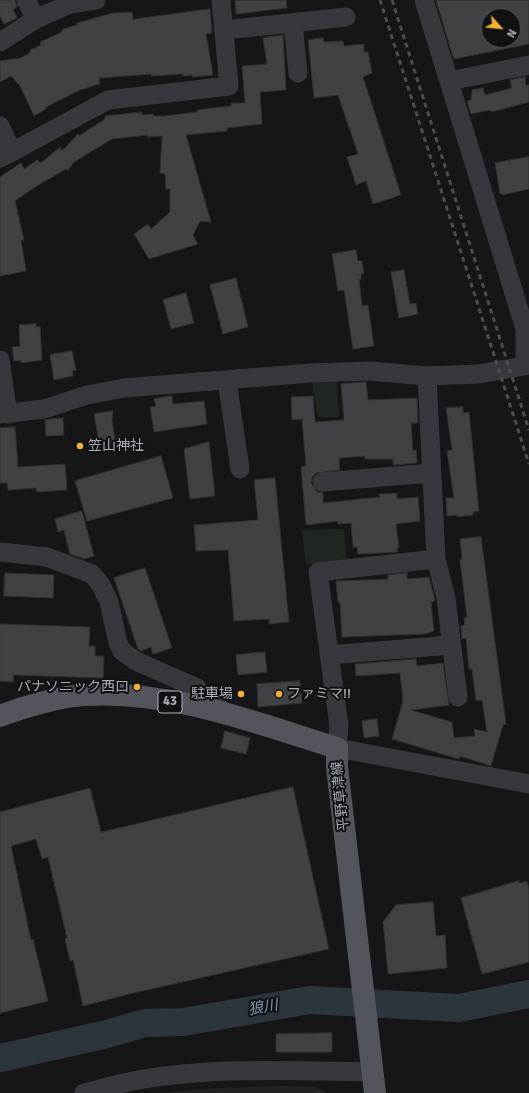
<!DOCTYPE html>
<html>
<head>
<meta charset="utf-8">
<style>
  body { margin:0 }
  #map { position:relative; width:529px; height:1093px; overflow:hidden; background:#161618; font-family:Signika,sans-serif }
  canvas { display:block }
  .north { position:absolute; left:481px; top:8px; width:40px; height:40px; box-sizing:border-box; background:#111113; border:1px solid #4d4f55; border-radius:50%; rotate:117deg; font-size:11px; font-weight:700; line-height:16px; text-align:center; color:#a8adb8 }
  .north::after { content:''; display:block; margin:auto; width:14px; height:18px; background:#f2b134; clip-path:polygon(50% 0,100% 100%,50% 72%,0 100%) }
</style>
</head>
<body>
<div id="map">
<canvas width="529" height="1093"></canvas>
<div class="north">N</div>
</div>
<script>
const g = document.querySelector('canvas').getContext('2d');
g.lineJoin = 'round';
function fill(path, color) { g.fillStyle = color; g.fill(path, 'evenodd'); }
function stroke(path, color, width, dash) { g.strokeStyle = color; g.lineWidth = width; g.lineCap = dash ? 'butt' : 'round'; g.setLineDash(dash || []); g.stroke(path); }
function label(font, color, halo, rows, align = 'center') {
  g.font = font + ' Signika,"Noto Sans JP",sans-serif'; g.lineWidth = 4; g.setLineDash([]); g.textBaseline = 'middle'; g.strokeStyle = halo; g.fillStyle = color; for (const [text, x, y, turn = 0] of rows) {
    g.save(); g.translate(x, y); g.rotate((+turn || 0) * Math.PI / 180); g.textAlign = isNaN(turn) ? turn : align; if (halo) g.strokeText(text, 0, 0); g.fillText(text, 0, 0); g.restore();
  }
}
fill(new Path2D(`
  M279,1086l36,1 12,6h-170l65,-5z`), '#222225');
fill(new Path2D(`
  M337,378l2,39h-21l-7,-37z
  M344,529l3,33 -41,3 -4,-35z`), '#1e261f');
stroke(new Path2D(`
  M0,1058l107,-24 38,-11 38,-1 127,-22 149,8 70,-14`), '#2c353c', 28);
const building = new Path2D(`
  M0,0h15l2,7 -4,2 4,9 -13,6 -4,-7z
  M240,0h46l1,8 -51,6 -1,-13z
  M436,0h93v44l-75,15zM489,16h24v24h-24z
  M210,9l2,24 -6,1 7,41 -21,2v-2l-9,1v-2l-32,2v-2l-52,4 1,6 -20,6 -34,17v2l-12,7 -14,-30 -9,-10 -11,6v-21l20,-3 10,-5v-3l11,-5 -1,-3 20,-9 3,-4 14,-4v-2l36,-10 19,-1 1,7z
  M283,35l3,55 -26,2 2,32 -35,4v3l-41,4 25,87 -11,-1 -7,14 5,9 -49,15 -15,-25 14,-10 3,5 19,-17v-23h-4l-1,-15 -5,-1 2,-37 -14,1 -1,-2 -35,4 -38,23 -6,8 -2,-1 -31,18 -20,14 9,39h-3l5,31 -26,5v-99l21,-14 3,6 13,-9 4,3 19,-16 2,4 16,-17 1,2 26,-17v-3l36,-4 1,3 11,-1 1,2h10l33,-4v-2l34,-4v-3h14l-3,-37 25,-2 -4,-26z
  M323,38l1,4 19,-1 1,5 20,-2v8h4l4,21 -9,4 38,118 -28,9 -7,-23 -10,4 -9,-28 11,-3 -20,-59 -24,3 -6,-58z
  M525,77l1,8h3v17l-38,10 -1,-2 -19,4 -4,-13 4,-1 1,-10 11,-2 2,7 27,-7 -2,-8z
  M529,157v32l-27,6 -2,-2 -5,-30z
  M356,250l2,11h4l2,12 -3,1v5h-2l3,27 6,-1 6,41 -21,3 -9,-59 -6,1 -6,-37z
  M404,270l6,34 6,-1 2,11 -19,4 -8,-46z
  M236,278l12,49 -25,7 -13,-49z
  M186,293l8,30 -23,6 -8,-29z
  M36,324v3l4,-1 2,34 -21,3v-3l-7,1 -2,-14 8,-1 -1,-21z
  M72,351l4,19 -4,1 1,5 -19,4 -4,-25z
  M366,382l2,18 49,-2 1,25h-7l2,28 3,-1 1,13 -24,2v-6h-28v-3l-26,2 1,12 -24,3 -4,4 -1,6 6,9 6,1v10l57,-6 -1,-3 18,-1v6l21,-2 2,24 -24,3 3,24h-2v4l-39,2 -1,-7h-4l-2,-24 -13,1v-3l-32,4 -5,-58 5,-1 -4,-47 -10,1 -1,-23 22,-1 2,26 29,-2 -3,-36z
  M172,396l1,8 31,-3 3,23 -53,8 -4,-25 6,-1 -2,-7z
  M463,407v6l6,-1 10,99 -6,1v3l-16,2v-2l-10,1 -1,-18h8l-7,-47 5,-1 -6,-42z
  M113,411l-1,9 4,26 -16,2 -6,-34z
  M63,418l1,17 -18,1 -1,-16z
  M15,427l3,40 47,-3 2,26 -30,2 -1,-4 -28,2 -1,-7h-7v-55z
  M209,442l6,54 -25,3 -6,-50z
  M161,456l12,42 -86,23 -12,-40z
  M275,478l14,144 -20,2v-5l-35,2 -6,-71 -32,1 -2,-26 64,-5 -4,-40z
  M82,511l12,45 -10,3 -14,-5 -6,-24 -6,2 -3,-13z
  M481,537l25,187 -3,1 -12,41 -31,-10 -1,3 -67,-20 11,-38 -3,-28 -44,3 -1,-12 61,-5 1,7 26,-3 6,42 -38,5 41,12 2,16 21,-2 -1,-7 13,3 -5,-32 -6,1 -4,-32h-3l-3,-31 -4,1 -1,-13 4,-1 -1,-7h3l-7,-58 2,-1 -2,-20z
  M145,568l27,80 -19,6 -2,-7 -10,4 -3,-2 -24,-71z
  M5,573l49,2 -1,23 -49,-2z
  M407,573v6l22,-2 6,24 -4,1 3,29 -9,3 -83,3 -2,-35 -2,1 -2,-22 52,-2v-4z
  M0,624l90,3 -1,19h6v10h9l-1,22 -89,-3 -1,7 -13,-1z
  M265,652l2,20 -29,3 -2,-20z
  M300,681l2,22 -44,4 -1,-23z
  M377,719l2,17 -15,2 -2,-17z
  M225,731l25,7 -4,16 -25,-6z
  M293,787l36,162 -200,45 -46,12 -10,-46 -3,1 -5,-22 2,-1 -19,-81 -6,2 -6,-20 -25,7 20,94 2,-1 15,62 -48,12v-201l90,-24 11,44z
  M519,881v2l8,-2 2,9v72l-47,12 -21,-76z
  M433,902l3,34 9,-1 2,33 -59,6 -5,-52 13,-17z
  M332,1033v19h-56v-18z`);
fill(building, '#404145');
stroke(building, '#303034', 1);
stroke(new Path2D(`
  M26,0l10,19
  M424,0l101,329v35
  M293,23l5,50
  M225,30l121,-13
  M0,42l36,-23 33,-15 27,-4
  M449,81l80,-16
  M0,126l12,26 -12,6
  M12,152l96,-52 121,-14 -8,-86
  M0,360l8,54
  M427,376l9,183 10,39 12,99
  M227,380l13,89
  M0,414l44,-5 43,-14 37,-7 187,-15 59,-2 57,5 51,-2 51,-9
  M322,482l110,-9
  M0,552l47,5 45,17 9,11 8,17 9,41 4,8 14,10 61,27 9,12 17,11
  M436,559l-118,13 21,154 -2,22 192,36
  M329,655l122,-10
  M84,1093c15,-4 30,-8 44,-11 79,-16 164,-11 244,-10`), '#37383d', 19);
stroke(new Path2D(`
  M0,716c23,-9 61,-20 85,-21 87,-5 171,28 252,53v19l38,326`), '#53555c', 22);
stroke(new Path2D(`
  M380,0l149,464
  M392,0l137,430`), '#4a4c52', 3, [5, 4]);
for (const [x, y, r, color] of [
  [80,446,4,"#f2b134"],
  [137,687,4,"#f2b134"],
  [241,694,4,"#f2b134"],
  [279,694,4,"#f2b134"]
]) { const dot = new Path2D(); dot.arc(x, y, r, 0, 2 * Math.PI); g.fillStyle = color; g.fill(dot); stroke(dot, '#111113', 1.5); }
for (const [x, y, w] of [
  [170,702,24]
]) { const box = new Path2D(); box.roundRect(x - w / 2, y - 11, w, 22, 3); g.fillStyle = '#111113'; g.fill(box); stroke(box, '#a8adb8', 1); }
label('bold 13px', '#a8adb8', null, [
  ["43",170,702]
]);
label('14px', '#a8adb8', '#111113', [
  ["笠山神社",88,446],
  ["パナソニック西口",129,687,"right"],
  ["駐車場",233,694,"right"],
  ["ファミマ!!",287,694]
], 'left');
label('14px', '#a8adb8', '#111113', [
  ["平野草津線",341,796,-96]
]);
label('italic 15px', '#7f9bb3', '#111113', [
  ["狼川",263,1008,-10]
]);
</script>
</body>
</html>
